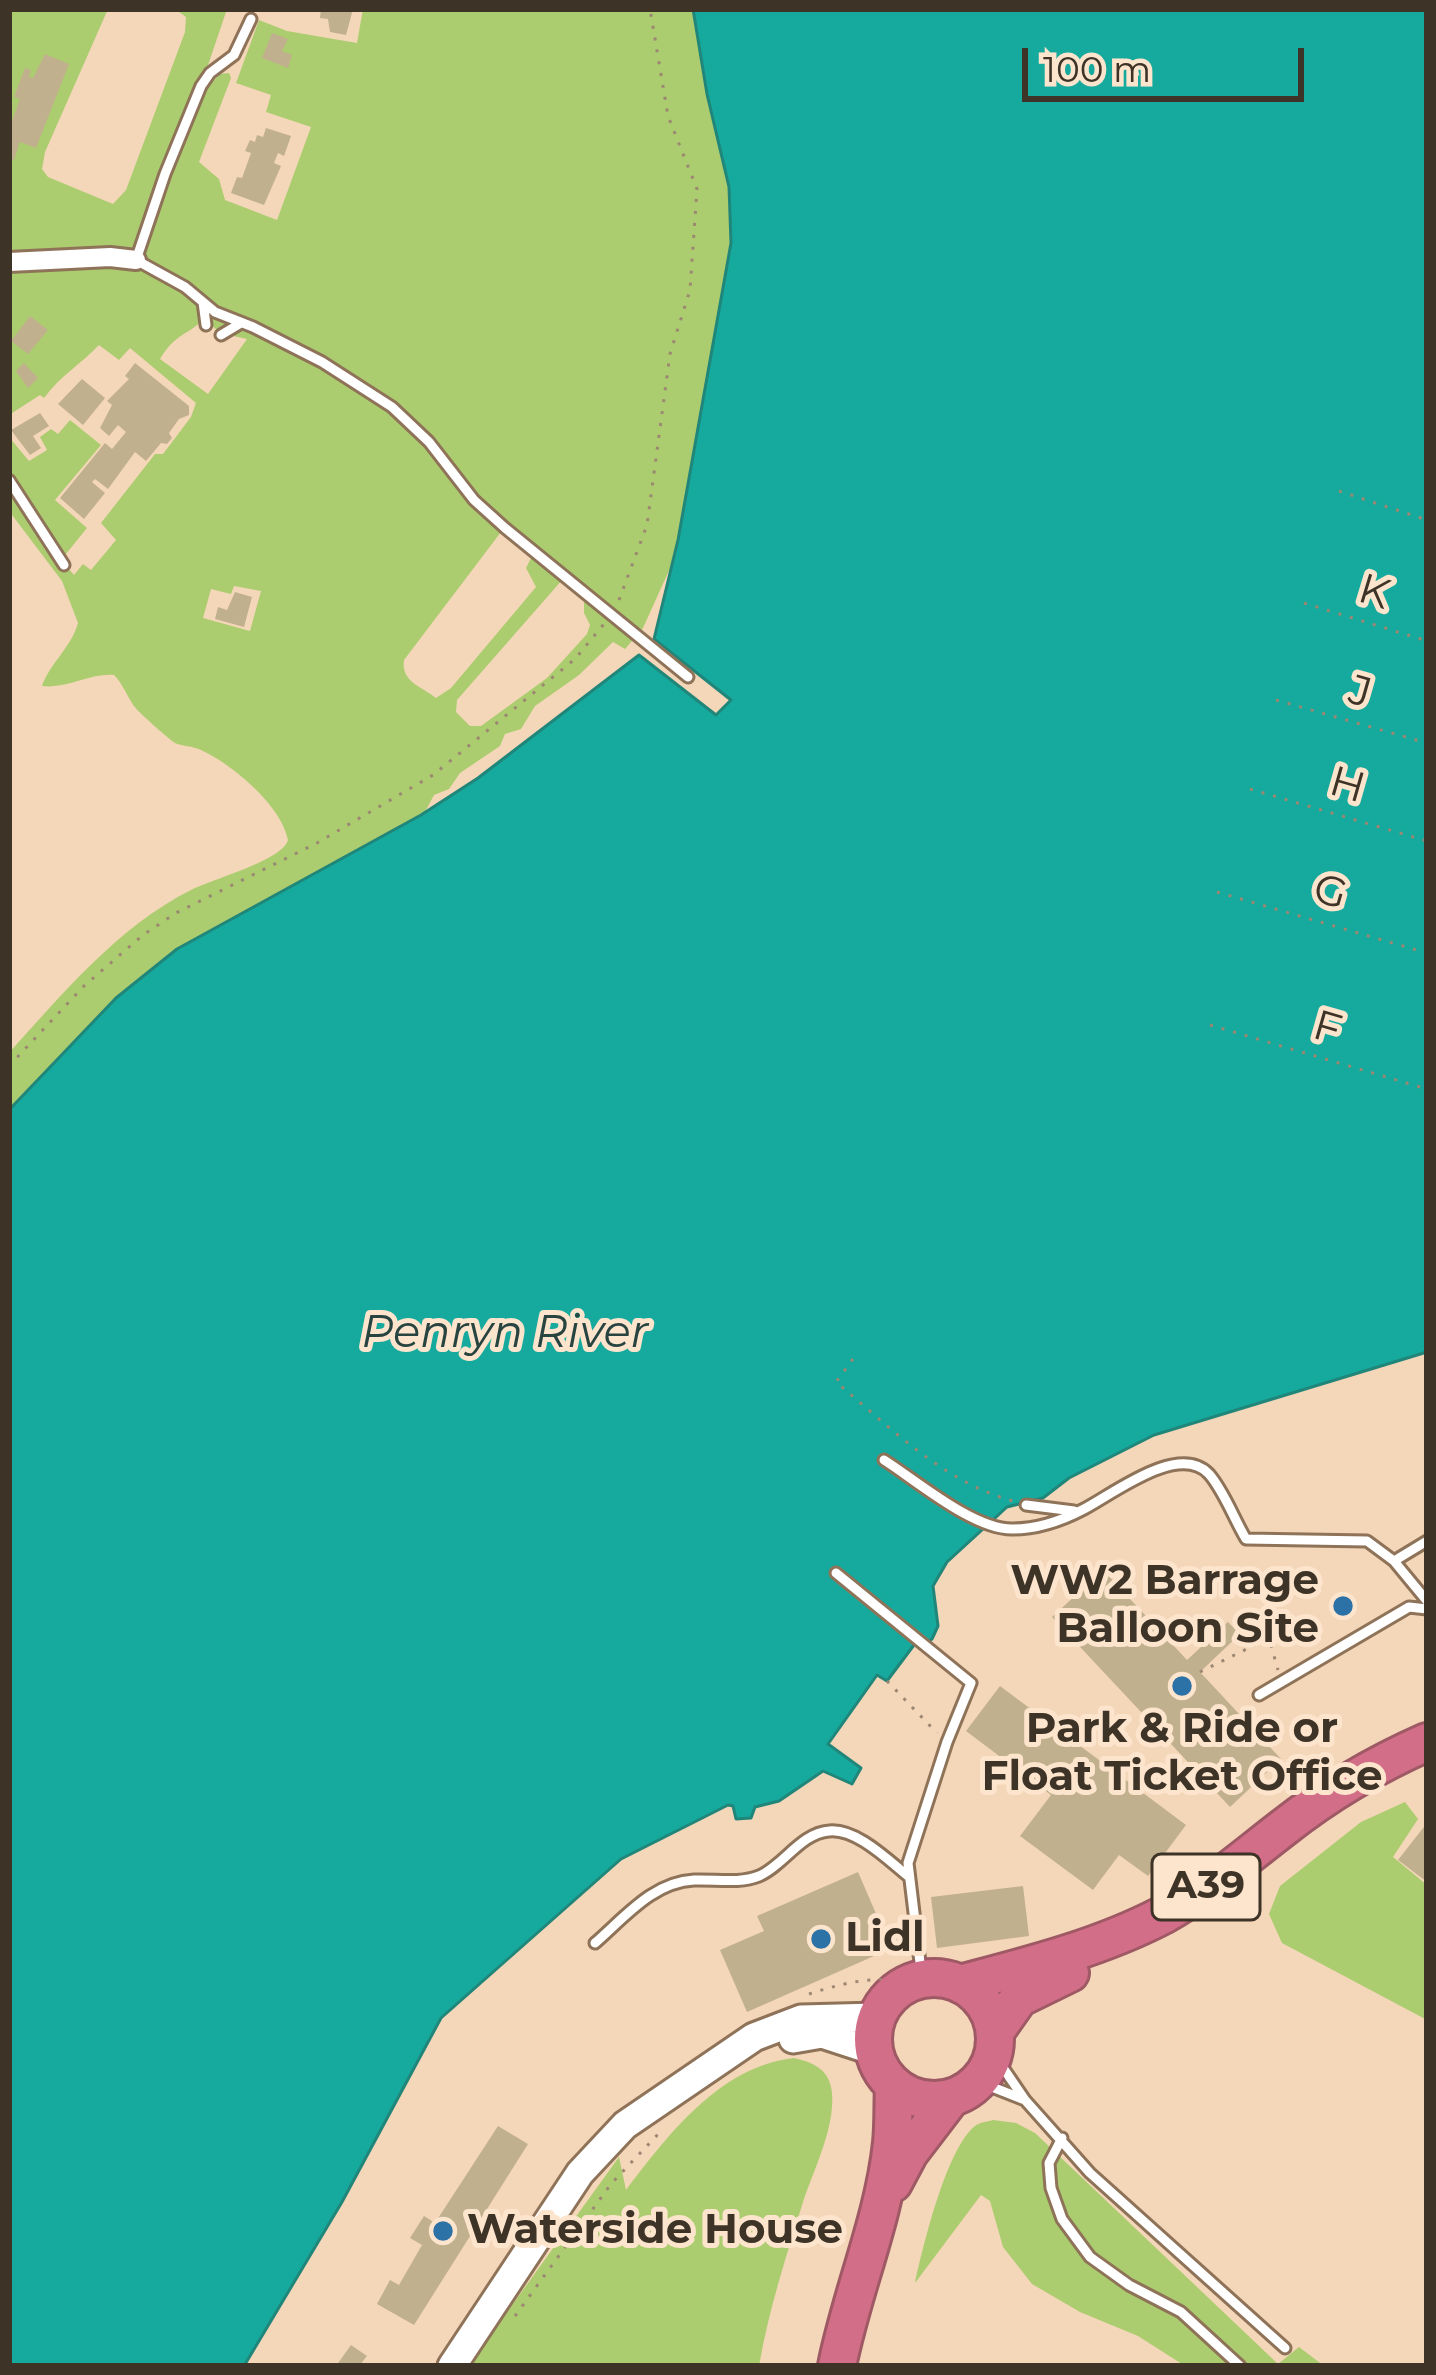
<!DOCTYPE html>
<html>
<head>
<meta charset="utf-8">
<style>
  body { margin:0 }
  #map { position:relative; width:1436px; height:2375px; overflow:hidden; background:#f4d6b9; font-family:Montserrat,sans-serif }
  canvas { display:block }
  .frame { position:absolute; inset:0; border:12px solid #3e3327; pointer-events:none }
  .scale { position:absolute; left:1022px; top:48px; width:282px; height:54px; box-sizing:border-box; border:6px solid #3e3327; border-top:0; padding-left:15px; font-size:36px; line-height:42px; white-space:nowrap; color:#3e3327; -webkit-text-stroke:9px #fde4cd; paint-order:stroke }
</style>
</head>
<body>
<div id="map">
<canvas width="1436" height="2375"></canvas>
<div class="frame"></div>
<div class="scale">100 m</div>
</div>
<script>
const g = document.querySelector('canvas').getContext('2d');
g.lineJoin = 'round';
function fill(path, color) { g.fillStyle = color; g.fill(path, 'evenodd'); }
function stroke(path, color, width, dash) { g.strokeStyle = color; g.lineWidth = width; g.lineCap = dash ? 'butt' : 'round'; g.setLineDash(dash || []); g.stroke(path); }
function label(font, color, halo, rows, align = 'center') {
  g.font = font + ' Montserrat,sans-serif'; g.lineWidth = 10; g.setLineDash([]); g.textBaseline = 'middle'; g.strokeStyle = halo; g.fillStyle = color; for (const [text, x, y, turn = 0] of rows) {
    g.save(); g.translate(x, y); g.rotate((+turn || 0) * Math.PI / 180); g.textAlign = isNaN(turn) ? turn : align; if (halo) g.strokeText(text, 0, 0); g.fillText(text, 0, 0); g.restore();
  }
}
fill(new Path2D(`
  M9,9h99l-63,143 -3,17 6,8 65,27 13,-14 59,-158 1,-15 -11,-8h52l-26,77 5,2 14,-14 9,-1 2,5 -32,84 20,17 6,21 52,20 34,-93 -45,-15 5,-17 -35,-12 23,-63 28,11 70,12 6,-34h529l-66,554 -817,1216v-726c53,-59 110,-127 182,-163 22,-11 92,-30 97,-50 -6,-34 -56,-76 -87,-90 -8,-4 -20,-4 -26,-7 -5,-3 -37,-31 -41,-37 -7,-10 -11,-22 -20,-31 -25,-2 -46,14 -72,11 8,-23 29,-38 36,-63l-16,-42 -53,-70v-74l20,24 18,-11 -7,-13 11,-8 7,5 12,-14 31,25 -46,55 32,28 -26,32 13,15 9,-11 8,6 25,-30 -15,-17 54,-69h8l28,-37 5,-14 -66,-55 -11,12 -20,-15c-18,19 -39,31 -55,53l-4,-3 -31,20zM204,318l16,15 27,6 -39,55 -48,-35c17,-28 29,-23 44,-41zM501,532h6l26,22 -7,14 10,19 -85,101 -15,10c-15,-12 -35,-16 -32,-38zM672,564l-18,75 77,60 -14,15 -78,-59 -161,123 -53,34 9,-17 15,-6 11,-16 40,-27 5,-12 16,-5 14,-23 44,-31 34,-33 12,7 18,-21zM563,579l21,18v16l6,12 -3,9 -40,44 -66,48h-11l-14,-14 1,-12zM234,586l27,5 -11,40 -47,-13 8,-29 20,5z
  M1405,1802l13,17 -25,38 34,28v135l-145,-77 -13,-29 11,-28 81,-64z
  M794,2058c21,5 36,12 38,35 3,35 -18,76 -29,109 -17,55 -34,107 -44,164h-291l151,-209 7,33c42,-55 94,-124 168,-132z
  M993,2120l23,3 19,10 243,231 21,-17 25,19h-139l-47,-30 -58,-24 -48,-28 -29,-37 -13,-46 -9,-6 -66,88c8,-36 31,-134 60,-157 5,-4 12,-4 18,-6z`), '#accd6f');
const water = new Path2D(`
  M693,9h734v1343l-273,83 -85,43 -26,20 -36,9 -60,55 -14,24 5,40 -6,13 -9,6 -6,-4 -30,40 -10,-6 -49,69 33,24 -9,16 -29,-13 -44,30 -24,6 -4,11 -15,1 -3,-13 -5,-1 -107,54 -180,159 -99,184 -98,164h-235v-1256l107,-112 61,-49 244,-134 57,-37 161,-123 77,60 15,-15 -77,-61 24,-99 53,-297 -2,-56 -22,-93z`);
fill(water, '#15aa9d');
stroke(water, '#21867a', 3);
fill(new Path2D(`
  M321,9h32l-7,26 -16,-3 -2,-13 -8,-1z
  M272,33l16,6 -6,12 10,4 -4,13 -26,-10z
  M45,54l24,10 -33,84 -16,-6 -6,18 -5,-2v-29l11,-30 -6,-2 11,-29 6,2 -2,7 4,1z
  M266,128l25,8 -7,20 -6,-3 -4,10 7,3 -17,39 -33,-12 6,-16 5,1 9,-25 -6,-2 5,-11 5,2 2,-7 6,2z
  M30,316l18,14 -20,24 -17,-13z
  M24,363l14,15 -10,10 -12,-17z
  M135,363l54,43v9l-10,4 -10,14 3,5 -5,6 -6,-1 -15,18 -11,-9 -27,37 -13,-10 -3,3 13,11 -21,26 -24,-21 45,-55 7,6 14,-17 -8,-7 -9,11 -9,-8 12,-23 -5,-4 22,-22 -4,-3z
  M82,379l23,19 -22,27 -25,-21z
  M40,413l9,13 -16,10 8,12 -11,7 -19,-25z
  M235,592l17,5 -8,30 -29,-8 3,-12 9,3z
  M1103,1570l84,90 41,-38 12,12 -40,38 81,87 -51,48 -178,-190z
  M1000,1686l186,139 -38,51 -29,-21 -26,35 -73,-54 31,-41 -85,-64z
  M1427,1823v59l-29,-22z
  M858,1872l26,60 8,-3 7,16 -152,67 -27,-62 44,-19 -7,-15z
  M1023,1886l6,50 -92,12 -6,-51z
  M498,2126l30,18 -114,181 -37,-21 13,-24 9,5 23,-40 -12,-7 14,-22 11,7z
  M351,2345l16,11 -8,10h-23z`), '#c1b08d');
const lane = new Path2D(`
  M251,19l-17,36 -24,18 -9,13 -36,88 -29,86 49,27 30,25 38,15 69,35 70,45 37,35 45,58 31,28 183,149
  M203,302l3,23
  M221,335l20,-12
  M9,480l55,85
  M884,1460c33,21 90,70 129,69 24,0 50,-9 71,-20 29,-15 95,-67 125,-35 15,17 25,45 37,65l121,2 27,20
  M1026,1505l48,6
  M1427,1541l-33,20 33,40
  M836,1573l135,110 -24,59 -39,121 14,116
  M1259,1695l150,-88 18,2
  M595,1943c30,-26 58,-61 99,-63 21,-1 45,4 65,-4 24,-10 42,-43 70,-45 27,-3 59,29 79,45
  M993,2053l32,47 65,73 195,175
  M974,2085l18,2 33,13
  M1062,2138l-13,25 2,25 11,31 28,38 39,28 52,27 59,54`);
const street = new Path2D(`
  M9,262l101,-5 26,3`);
const secondary = new Path2D(`
  M793,2039l29,-5 52,17
  M452,2366l128,-193 45,-48 129,-88 47,-18 76,-2`);
const highway = new Path2D(`
  M873 2039a61 61 0 1 1 122 0a61 61 0 1 1-122 0Z
  M960,1984c68,-18 140,-36 203,-69 44,-25 81,-57 120,-87 43,-34 94,-64 144,-86
  M995,2032l24,-34 51,-25
  M893,2183l16,-30 42,-55
  M837,2366c15,-75 47,-147 55,-223 2,-19 1,-38 2,-57`);
stroke(lane, '#8e7359', 15);
stroke(street, '#8e7359', 24);
stroke(secondary, '#8e7359', 33);
stroke(highway, '#9e5965', 42);
stroke(new Path2D(`
  M1339,491l88,29
  M619,600l28,-75 23,-171 20,-64 7,-101 -29,-73 -18,-107
  M1304,603l123,38
  M1276,700l151,43
  M1250,789l177,52
  M1217,892l210,61
  M1210,1025l217,64
  M9,1066l75,-80 59,-51 33,-22 141,-70 116,-68 142,-116 29,-35
  M853,1359l-17,23c54,45 107,100 177,119
  M1200,1672l69,-34 9,32
  M887,1681l50,52
  M809,1994c28,-9 69,-21 97,-10
  M515,2316l96,-132 50,-53`), '#9c8772', 3, [3, 9]);
stroke(lane, '#fff', 9);
stroke(street, '#fff', 18);
stroke(secondary, '#fff', 27);
stroke(highway, '#d26e87', 36);
for (const [x, y, r, color] of [
  [1343,1606,12,"#2c72a6"],
  [1182,1686,12,"#2c72a6"],
  [821,1939,12,"#2c72a6"],
  [443,2231,12,"#2c72a6"]
]) { const dot = new Path2D(); dot.arc(x, y, r, 0, 2 * Math.PI); g.fillStyle = color; g.fill(dot); stroke(dot, '#fde4cd', 4.5); }
for (const [x, y, w] of [
  [1206,1887,108]
]) { const box = new Path2D(); box.roundRect(x - w / 2, y - 33, w, 66, 9); g.fillStyle = '#fde4cd'; g.fill(box); stroke(box, '#3e3327', 3); }
label('bold 39px', '#3e3327', null, [
  ["A39",1206,1887]
]);
label('42px', '#3e3327', '#fde4cd', [
  ["K",1374,593,17],
  ["J",1360,693,16],
  ["H",1347,786,16],
  ["G",1330,893,16],
  ["F",1327,1029,16]
]);
label('bold 42px', '#3e3327', '#fde4cd', [
  ["WW2 Barrage",1319,1582,"right"],
  ["Balloon Site",1319,1630,"right"],
  ["Park & Ride or",1182,1730,"center"],
  ["Float Ticket Office",1182,1778,"center"],
  ["Lidl",845,1939],
  ["Waterside House",467,2231]
], 'left');
label('italic 45px', '#284440', '#fde4cd', [
  ["Penryn River",505,1334]
]);
</script>
</body>
</html>
